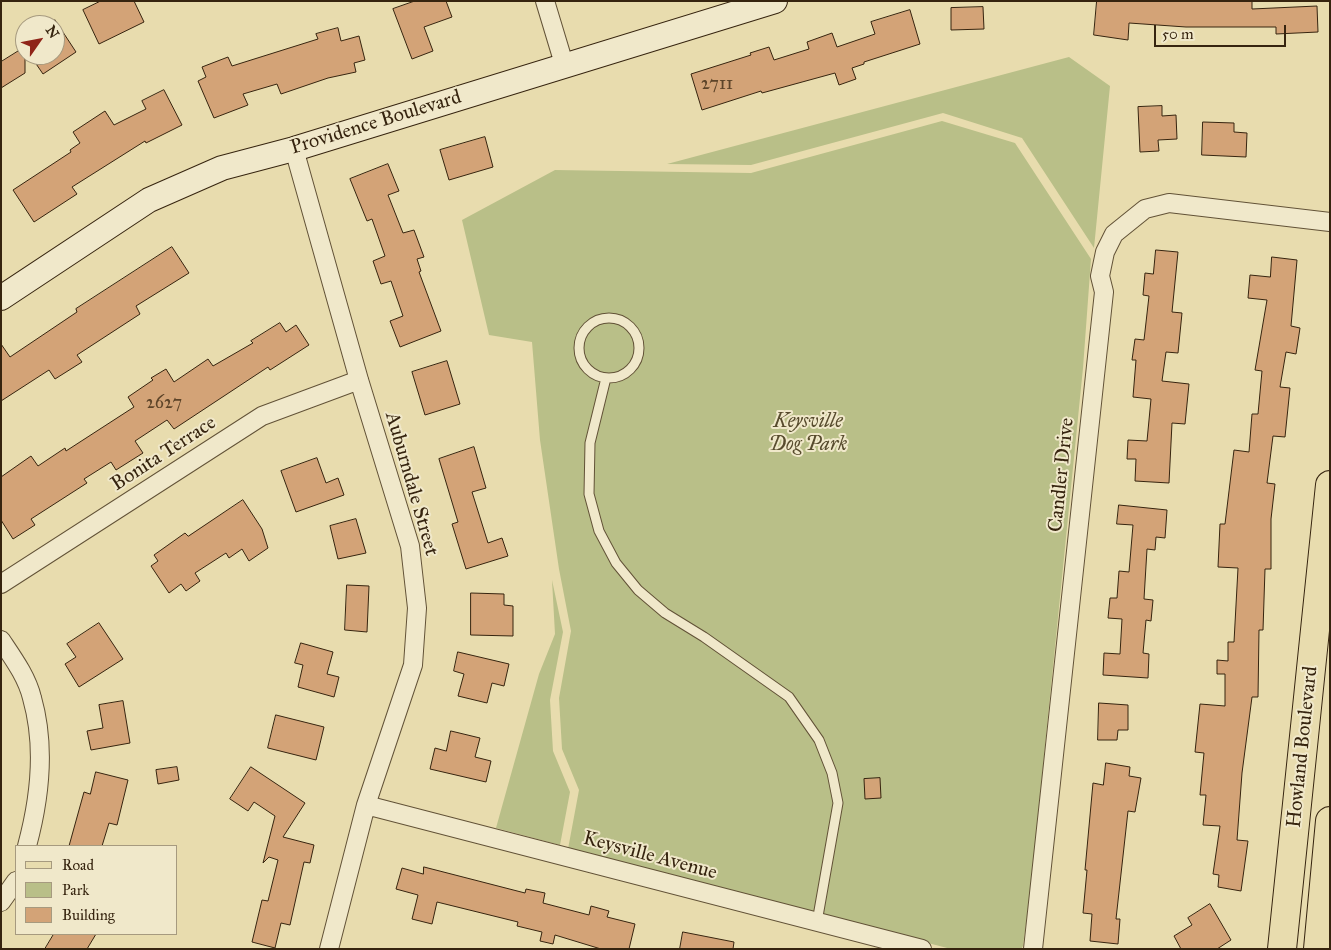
<!DOCTYPE html>
<html>
<head>
<meta charset="utf-8">
<style>
  body { margin:0 }
  #map { position:relative; width:1331px; height:950px; overflow:hidden; background:#e8dcae; font-family:"IM FELL Great Primer",serif }
  canvas { display:block }
  .frame { position:absolute; inset:0; border:2px solid #36240f; pointer-events:none }
  .legend { position:absolute; left:15px; top:845px; width:162px; height:90px; box-sizing:border-box; background:#f0e8ca; border:1px solid #a69a7f; margin:0; padding:6px 9px; list-style:none; font-size:15px; color:#36240f }
  .legend li { display:flex; align-items:center; gap:10px; height:25px }
  .legend b { width:25px; border:1px solid #a69a7f }
  .north { position:absolute; left:15px; top:15px; width:50px; height:50px; box-sizing:border-box; background:#f0e8ca; border:1px solid #a69a7f; border-radius:50%; rotate:57deg; font-size:14px; font-weight:700; line-height:20px; text-align:center; color:#36240f }
  .north::after { content:''; display:block; margin:auto; width:18px; height:22px; background:#8f2418; clip-path:polygon(50% 0,100% 100%,50% 72%,0 100%) }
  .scale { position:absolute; left:1154px; top:25px; width:132px; height:22px; box-sizing:border-box; border:2px solid #36240f; border-top:0; padding-left:6px; font-size:15px; line-height:18px; white-space:nowrap; color:#36240f; -webkit-text-stroke:4px #f0e8ca; paint-order:stroke }
</style>
</head>
<body>
<div id="map">
<canvas width="1331" height="950"></canvas>
<div class="frame"></div>
<ul class="legend">
<li><b style="height:6px;background:#e8dcae"></b>Road</li>
<li><b style="height:14px;background:#b9bf88"></b>Park</li>
<li><b style="height:14px;background:#d3a377"></b>Building</li>
</ul>
<div class="north">N</div>
<div class="scale">50 m</div>
</div>
<script>
const g = document.querySelector('canvas').getContext('2d');
g.lineJoin = 'round';
function fill(path, color) { g.fillStyle = color; g.fill(path, 'evenodd'); }
function stroke(path, color, width, dash) { g.strokeStyle = color; g.lineWidth = width; g.lineCap = dash ? 'butt' : 'round'; g.setLineDash(dash || []); g.stroke(path); }
function label(font, color, halo, rows, align = 'center') {
  g.font = font + ' "IM FELL Great Primer",serif'; g.lineWidth = 4; g.setLineDash([]); g.textBaseline = 'middle'; g.strokeStyle = halo; g.fillStyle = color; for (const [text, x, y, turn = 0] of rows) {
    g.save(); g.translate(x, y); g.rotate((+turn || 0) * Math.PI / 180); g.textAlign = isNaN(turn) ? turn : align; if (halo) g.strokeText(text, 0, 0); g.fillText(text, 0, 0); g.restore();
  }
}
fill(new Path2D(`
  M1069,57l41,29 -16,162 -72,-110 -79,-25 -192,52 -84,-1z
  M942,121l73,22 76,116 -8,109 -52,518 -8,60 -2,3h-70l-383,-100 11,-59 -17,-41 -3,-51 12,-67 -12,-62 -19,-129 -8,-98 -43,-7 -27,-115 93,-50 196,3z
  M552,580l11,52 -13,68 3,51 17,41 -10,53 -64,-17 43,-154 16,-40z`), '#b9bf88');
const building = new Path2D(`
  M101,1h33l10,21 -45,22 -16,-34z
  M415,1h31l6,16 -28,10 9,24 -21,8 -19,-50z
  M1097,1h155v8l65,-3 1,26 -42,2v-7h-90l-57,-4 -1,17 -34,-5z
  M983,7l1,22 -33,1v-22z
  M910,10l10,34 -56,18v2l-12,4 4,11 -17,6 -4,-12 -73,20 -1,-2 -59,19 -11,-36 60,-19 -1,-2 19,-6 5,13 35,-11 -2,-7 25,-9 5,14 38,-13 -4,-12z
  M55,20l21,32 -33,22 -13,-19h25z
  M338,28l3,13 18,-5 6,24 -11,3 2,9 -28,6 -47,16 -4,-10 -34,10 5,11 -34,13 -16,-37 8,-4 -4,-10 26,-10 4,9 86,-27 -2,-5z
  M25,47v26l-24,15v-26z
  M164,90l18,35 -36,18 -1,-2 -73,46 5,7 -43,28 -21,-32 58,-38 -1,-2 10,-7 -7,-11 32,-21 9,14 32,-16 -4,-8z
  M1162,106v10l14,-1 1,24 -19,1 1,11 -19,1 -2,-45z
  M1203,122l31,1v9l13,1 -1,24 -44,-2z
  M485,137l8,30 -44,13 -9,-30z
  M388,164l11,27 -11,4 15,38 11,-3 10,27 -7,2 4,12 -2,1 22,59 -41,16 -10,-26 13,-5 -12,-35 -10,3 -8,-23 12,-5 -13,-37 -5,2 -17,-42z
  M172,247l17,26 -53,33 4,8 -63,41 5,7 -27,17 -6,-9 -48,31v-57l9,13 67,-45 -1,-3z
  M1156,250l22,2 -6,60 10,1 -4,40 -12,-1 -4,29 27,3 -4,40 -13,-1 -3,60 -34,-2 1,-22h-9l1,-19 19,1 4,-42 -18,-2 3,-37h-4l3,-21 9,1 5,-44 -6,-1 2,-22 8,1z
  M1272,257l25,3 -6,66 9,2 -4,26 -10,-2 -6,35 10,1 -5,49 -12,-1 -6,47 8,1 -4,35v50h-6l-2,61h-4l-1,67h-6l-10,76 -5,67 11,1 -7,50 -23,-4 1,-12 -6,-1 7,-48 -17,-1 3,-30h-6l4,-42 -9,-1 5,-48 25,2v-32h-8v-14l11,1v-19h6l4,-74 -20,-1 2,-43h5l9,-74 15,2 3,-38h6l4,-43 -7,-1 12,-70 -19,-2 2,-23 20,2z
  M280,323l6,9 10,-7 13,20 -39,25 -2,-3 -94,62 -7,-9 -32,21 8,12 -27,17 -5,-8 -27,17 3,4 -56,36 4,6 -22,14 -12,-19v-43l30,-21 7,10 27,-18 1,3 68,-44 -6,-10 25,-17 -2,-2 15,-9 8,13 34,-23 5,7 40,-23 -2,-2z
  M447,361l13,43 -35,11 -13,-43z
  M474,447l12,41 -14,4 16,51 14,-5 6,18 -42,13 -14,-45 6,-2 -19,-63z
  M317,458l9,25 12,-5 6,17 -48,17 -15,-41z
  M243,500l19,29 6,19 -19,13 -7,-12 -13,9 -3,-5 -31,20 5,8 -14,10 -5,-7 -12,9 -18,-27 7,-5 -4,-6 31,-22 3,3z
  M1119,505l48,5 -2,28 -9,-1 -1,13 -8,-1 -3,50 9,1 -2,21 -5,-1 -3,33 6,1 -1,24 -45,-3 1,-22 16,1 2,-35 -14,-1 2,-20h7l2,-27 10,1 4,-47 -16,-1z
  M356,519l10,34 -28,6 -8,-33z
  M347,585l22,1 -2,46 -22,-2z
  M471,593l33,1v11l9,1v30l-42,-1z
  M99,623l24,36 -44,28 -14,-23 11,-7 -9,-13z
  M301,643l32,9 -6,22 12,3 -5,20 -36,-10 5,-22 -8,-2z
  M458,652l51,12 -5,22 -12,-3 -5,20 -29,-7 6,-22 -10,-3z
  M123,701l7,42 -39,7 -4,-19 16,-3 -4,-23z
  M1099,703l29,2v25h-10l-1,10h-19z
  M276,715l48,12 -8,33 -48,-12z
  M451,731l29,7 -5,19 16,4 -5,21 -56,-13 5,-21 11,3z
  M1106,763l24,4 -1,9 12,2 -6,34 -7,-1 -12,108h4l-2,25 -28,-3 2,-27 -9,-1 4,-43h-2l8,-87 10,2z
  M177,767l2,13 -21,4 -2,-14z
  M251,767l54,36 -22,34 31,8 -4,18 -6,-1 -14,63 -9,-2 -6,25 -23,-6 10,-42 6,1 10,-41 -9,-3 -6,6 12,-47 -21,-14 -6,9 -18,-12z
  M96,772l32,8 -11,45 -8,-2 -7,23h-33l15,-54 6,2z
  M880,778l1,20 -16,1 -1,-20z
  M424,867l101,26 1,-4 19,4 -2,10 46,12 2,-9 18,5 -2,6 28,7 -6,25h-28l-46,-14 -2,9 -13,-3 2,-9 -25,-6 1,-4 -81,-20 -5,22 -20,-5 6,-24 -22,-6 6,-21 21,6z
  M1210,904l21,36 -14,9h-36l-7,-13 18,-11 -4,-7z
  M683,932l51,10 -1,7h-53z
  M54,934h42l-9,15h-42z`);
fill(building, '#d3a377');
stroke(building, '#36240f', 1);
const lane = new Path2D(`
  M579 348a30 30 0 1 1 60 0a30 30 0 1 1-60 0Z
  M606,378l-16,65 -1,51 10,37 17,32 22,27 27,23 39,24 85,60 30,43 13,33 6,30 -21,119`);
const street = new Path2D(`
  M545,1l19,63
  M294,149l65,231 51,166 7,62 -4,57 -47,140 -37,144
  M1,584l261,-168 97,-36
  M1,640c12,18 26,37 31,58 14,49 8,100 -5,148
  M366,805l556,144
  M1,902l15,-21
  M1033,949l71,-657 -4,-16 5,-24 9,-18 31,-25 24,-6 161,19`);
const secondary = new Path2D(`
  M1,298l148,-98 73,-32 72,-19 481,-148`);
const primary = new Path2D(`
  M1282,949l48,-464
  M1318,949l12,-128`);
stroke(lane, '#625237', 11);
stroke(street, '#625237', 20);
stroke(secondary, '#36240f', 26);
stroke(primary, '#36240f', 30);
stroke(lane, '#f0e8ca', 9);
stroke(street, '#f0e8ca', 18);
stroke(secondary, '#f0e8ca', 24);
stroke(primary, '#e8dcae', 28);
label('18px', '#5d4429', null, [
  ["2711",717,85],
  ["2627",164,404]
]);
label('20px', '#36240f', '#f0e8ca', [
  ["Providence Boulevard",376,123,-17],
  ["Bonita Terrace",164,454,-33],
  ["Candler Drive",1062,475,-84],
  ["Auburndale Street",411,484,74],
  ["Howland Boulevard",1303,747,-84],
  ["Keysville Avenue",650,856,15]
]);
label('italic 20px', '#574b2d', '#f0e8ca', [
  ["Keysville",808,422],
  ["Dog Park",808,445]
]);
</script>
</body>
</html>
